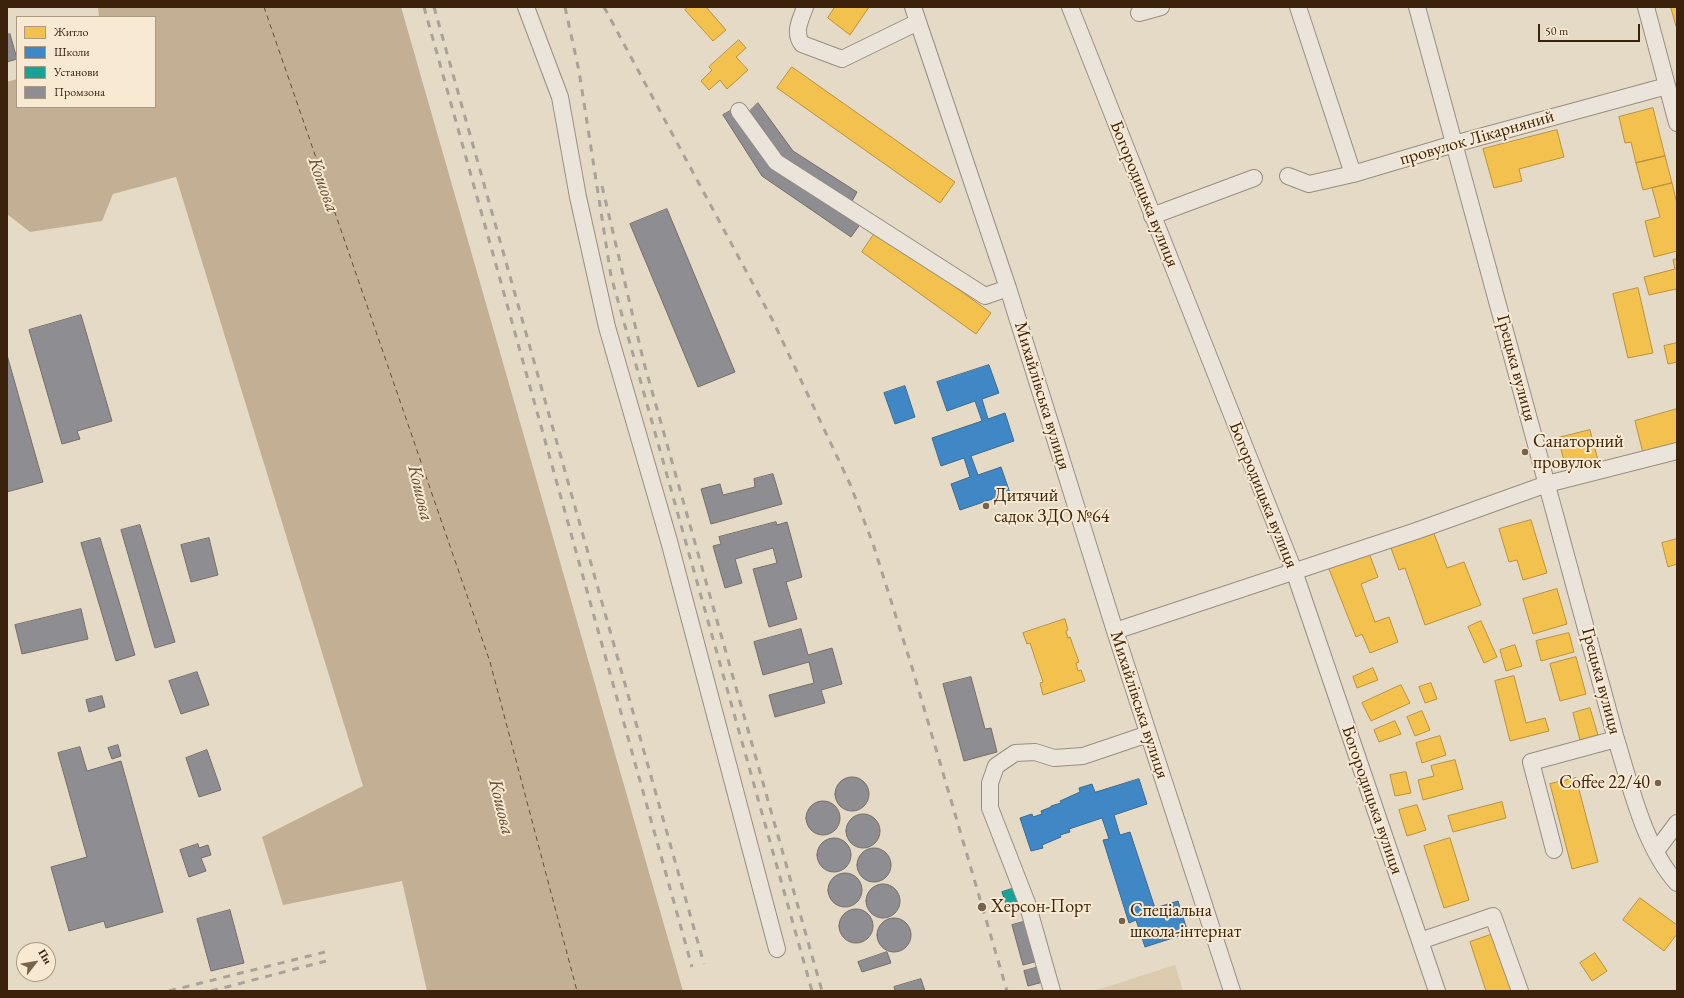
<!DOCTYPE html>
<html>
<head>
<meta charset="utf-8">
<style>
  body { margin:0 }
  #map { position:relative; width:1684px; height:998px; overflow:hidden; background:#e5dac6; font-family:"EB Garamond",serif }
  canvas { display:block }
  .frame { position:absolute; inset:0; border:8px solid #3c220b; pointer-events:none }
  .legend { position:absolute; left:16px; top:16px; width:140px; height:92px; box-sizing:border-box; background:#f7e9d2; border:1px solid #ac9982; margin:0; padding:5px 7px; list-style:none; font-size:12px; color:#3c220b }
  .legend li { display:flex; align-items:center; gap:8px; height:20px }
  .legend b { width:20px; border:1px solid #ac9982 }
  .north { position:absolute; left:16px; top:942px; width:40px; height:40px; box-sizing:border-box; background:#f7e9d2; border:1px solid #ac9982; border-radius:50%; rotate:59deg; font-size:11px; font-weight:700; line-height:16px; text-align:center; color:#3c220b }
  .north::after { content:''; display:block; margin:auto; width:14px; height:18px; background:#77624c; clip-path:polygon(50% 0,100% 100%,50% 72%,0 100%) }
  .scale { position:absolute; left:1538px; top:24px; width:102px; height:18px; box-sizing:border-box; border:2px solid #3c220b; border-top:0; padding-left:5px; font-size:12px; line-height:14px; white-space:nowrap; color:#3c220b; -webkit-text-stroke:3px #f7e9d2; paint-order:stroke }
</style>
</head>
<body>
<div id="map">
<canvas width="1684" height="998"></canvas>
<div class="frame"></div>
<ul class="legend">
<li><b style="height:11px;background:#f2c14e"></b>Житло</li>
<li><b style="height:11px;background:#3f88c5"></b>Школи</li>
<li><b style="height:11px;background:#17a398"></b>Установи</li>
<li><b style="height:11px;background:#8d8d92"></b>Промзона</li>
</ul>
<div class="north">Пн</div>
<div class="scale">50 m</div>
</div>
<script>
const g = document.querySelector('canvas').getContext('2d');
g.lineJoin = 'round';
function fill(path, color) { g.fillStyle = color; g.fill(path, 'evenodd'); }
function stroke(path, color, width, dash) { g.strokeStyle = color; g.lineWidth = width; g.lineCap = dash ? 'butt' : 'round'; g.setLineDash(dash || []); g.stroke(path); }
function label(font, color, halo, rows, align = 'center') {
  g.font = font + ' "EB Garamond",serif'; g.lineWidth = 4; g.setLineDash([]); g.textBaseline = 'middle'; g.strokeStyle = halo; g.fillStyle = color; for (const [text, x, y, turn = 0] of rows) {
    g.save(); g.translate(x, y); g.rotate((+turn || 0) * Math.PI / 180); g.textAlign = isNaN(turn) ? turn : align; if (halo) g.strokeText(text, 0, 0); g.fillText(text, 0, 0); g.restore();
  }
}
fill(new Path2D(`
  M1175,965l8,26h-89z`), '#dbcaae');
fill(new Path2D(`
  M98,7h303l282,984h-256l-25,-110 -119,24 -21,-68 101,-51 -187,-609 -63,17 -11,27 -72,11 -23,-18v-132l10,-3v28h138v-90h-56z`), '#c3af94');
const homes = new Path2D(`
  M688,7h18l20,23 -13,11 -28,-31z
  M835,7h34l-19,28 -22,-17z
  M1671,7h6v22z
  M739,40l7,8 -10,9 12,13 -21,19 -7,-9 -11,10 -8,-9 11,-11 -3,-3z
  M792,67l163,115 -15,21 -163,-115z
  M1653,108l12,48 -29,7 -5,-21 -6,1 -6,-26z
  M1557,130l7,27 -45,12 3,12 -28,7 -11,-39z
  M1665,156l7,27 -29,7 -7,-27z
  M1672,183l5,21v47l-23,6 -9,-36 15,-4 -8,-29z
  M877,230l114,83 -15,21 -114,-82z
  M1677,259v33l-1,-3 -27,6 -5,-18 31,-8 -2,-9z
  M1638,288l15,65 -25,5 -15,-64z
  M1677,343v19l-9,2 -4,-18z
  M1677,409v35l-34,9 -8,-32z
  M1590,430l9,34 -32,8 -9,-34z
  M1531,520l16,53 -24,7 -6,-20 -8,2 -10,-33z
  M1433,531l14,37 17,-6 17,43 -56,20 -20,-57 -6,2 -8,-22z
  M1677,539v25l-9,3 -6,-24z
  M1369,553l9,24 -17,7 14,38 14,-5 9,25 -28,11 -8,-19 -6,3 -27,-68z
  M1557,589l10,35 -34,10 -10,-35z
  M1065,619l3,11 -2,1 2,7 2,-1 9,25 -3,1 2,8 3,-1 4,11 -42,14 -3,-12 3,-1 -13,-39 -3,1 -4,-11z
  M1481,621l16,36 -13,6 -16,-36z
  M1569,633l5,19 -33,9 -5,-20z
  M1515,645l7,21 -16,5 -6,-21z
  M1576,657l10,37 -26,7 -10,-37z
  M1373,668l5,12 -21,8 -4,-11z
  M1514,676l12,47 19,-5 4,13 -39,10 -15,-60z
  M1431,683l6,16 -12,4 -6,-16z
  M1401,685l9,18 -39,18 -9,-18z
  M1590,708l8,27 -18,5 -7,-27z
  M1422,711l8,19 -15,6 -8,-19z
  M1395,721l6,13 -22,8 -5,-12z
  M1440,736l6,19 -24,8 -6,-20z
  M1455,760l8,29 -40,11 -5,-20 16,-4 -3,-10z
  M1406,772l5,21 -16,3 -5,-21z
  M1576,778l22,84 -26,7 -22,-85z
  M1502,802l4,16 -53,14 -5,-16z
  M1417,805l9,25 -19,6 -8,-26z
  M1450,838l19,62 -25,8 -20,-62z
  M1640,898l37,27v9l-13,17 -41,-31z
  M1493,934l20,57h-27l-16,-49z
  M1595,953l12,18 -15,10 -12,-18z`);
fill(homes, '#f2c14e');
stroke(homes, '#bb913a', 1);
const schools = new Path2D(`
  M989,365l10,28 -17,6 6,20 17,-6 9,28 -43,15 7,19 23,-8 9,26 -50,17 -9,-26 19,-7 -6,-19 -23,8 -9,-28 50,-17 -7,-20 -28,10 -10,-29z
  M905,386l10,31 -20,7 -11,-31z
  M1139,779l8,25 -33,11 6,20 10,-3 25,76 23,-7 10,32 -43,14 -9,-27 -7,3 -26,-83 6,-1 -7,-21 -33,11 1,3 -10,3 1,2 -19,8 1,3 -12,3 -11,-33 12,-4 1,3 9,-3 -1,-3 10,-4v-1l10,-3 -1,-2 20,-9 -1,-4 13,-4 3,8z`);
fill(schools, '#3f88c5');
stroke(schools, '#3e698d', 1);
const public = new Path2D(`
  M1015,888l5,18 -12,4 -6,-18z`);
fill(public, '#17a398');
stroke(public, '#227c6e', 1);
const industry = new Path2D(`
  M10,34l7,25 -10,3v-27z
  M758,103l35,48 64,41 -6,11 -66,-42 -35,-50z
  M734,109l37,55 90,59 -10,14 -89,-61 -39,-61z
  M667,209l68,163 -37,15 -68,-163z
  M81,315l31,106 -35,10 3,8 -18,5 -33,-114z
  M7,355l36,127 -36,10z
  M773,474l9,30 -71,20 -10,-35 19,-5 3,11 32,-8 -1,-8z
  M776,522l1,3 10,-3 15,55 -16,5 11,37 -28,8 -16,-58 24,-6 -4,-15 -38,11 7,24 -17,5 -12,-42 8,-2 -2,-7z
  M140,525l35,117 -20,6 -34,-118z
  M100,538l35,117 -19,6 -35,-118z
  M209,538l9,37 -27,7 -10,-37z
  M81,609l7,30 -66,15 -7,-29z
  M801,629l7,26 24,-7 10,36 -21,6 4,13 -50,14 -6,-22 45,-12 -5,-21 -46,13 -9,-33z
  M197,672l12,33 -28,9 -12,-33z
  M971,677l14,52 6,-1 6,24 -33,9 -21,-77z
  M102,696l3,11 -16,5 -3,-12z
  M118,745l3,11 -9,3 -4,-11z
  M80,747l7,24 34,-10 42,151 -57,16 -2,-7 -35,10 -18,-64 36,-10 -29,-104z
  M207,750l14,40 -22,7 -13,-39z
  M835 794a17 17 0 1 1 34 0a17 17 0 1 1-34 0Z
  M806 818a17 17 0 1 1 34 0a17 17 0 1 1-34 0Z
  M846 831a17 17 0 1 1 34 0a17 17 0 1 1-34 0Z
  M817 855a17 17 0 1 1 34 0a17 17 0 1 1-34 0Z
  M198,844l1,4 9,-3 3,10 -10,3 5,13 -17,6 -9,-27z
  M857 865a17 17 0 1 1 34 0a17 17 0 1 1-34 0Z
  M828 890a17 17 0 1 1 34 0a17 17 0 1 1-34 0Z
  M866 901a17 17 0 1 1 34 0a17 17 0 1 1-34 0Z
  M839 926a17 17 0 1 1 34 0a17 17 0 1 1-34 0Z
  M230,910l14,53 -33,8 -14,-52z
  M877 935a17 17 0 1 1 34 0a17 17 0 1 1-34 0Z
  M1027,921l11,40 -15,4 -11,-40z
  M887,952l4,11 -29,9 -4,-10z
  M1039,967l4,15 -15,4 -4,-15z
  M921,979l4,12h-30l-1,-4z`);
fill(industry, '#8d8d92');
stroke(industry, '#756d6a', 1);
stroke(new Path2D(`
  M264,7l226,655 87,329`), '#664d33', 1, [5, 4]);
const minor = new Path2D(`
  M526,7l34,90 18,100 29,130 62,214 108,408
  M805,7c-4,12 -12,25 -3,37l40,15 76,-37
  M913,7l95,281 107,343 117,360
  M1070,7l224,564 143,420
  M1298,7l55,167
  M1417,7l199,732c14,45 28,108 61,144
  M1646,7l31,116
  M1139,13l22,-6
  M739,111l37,51 209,134 23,-8
  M1288,176l21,8 44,-10 101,-30 213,-58
  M1152,216l102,-38
  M1115,631l301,-100 131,-47 130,-33
  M1554,850l-23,-88 85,-23
  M1656,851l21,-28
  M1420,941l73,-25 27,75
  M1052,991l-25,-88 -37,-95v-25l6,-17 19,-13 20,-1 19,6 29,-2 65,-22`);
stroke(minor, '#988e80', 18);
stroke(minor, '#eae4da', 16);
stroke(new Path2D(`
  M424,7l268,960
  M434,7l270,957
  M565,7l14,64 32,205 201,715
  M604,7l169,314 77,163 23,60 38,120 96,327
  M602,186l42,177 178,628
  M169,991l156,-39
  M211,991l115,-30`), '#a9a298', 3, [7, 7]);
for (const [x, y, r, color] of [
  [1525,452,4,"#77624c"],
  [986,506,4,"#77624c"],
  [1658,783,4,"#77624c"],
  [982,907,5,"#77624c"],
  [1122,921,4,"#77624c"]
]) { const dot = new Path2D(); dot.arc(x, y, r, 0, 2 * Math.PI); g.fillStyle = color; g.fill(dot); stroke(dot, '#f7e9d2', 1.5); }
label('18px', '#3c220b', '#f7e9d2', [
  ["провулок Лікарняний",1477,138,-16],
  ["Богородицька вулиця",1144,194,68],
  ["Грецька вулиця",1516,368,75],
  ["Михайлівська вулиця",1042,396,73],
  ["Богородицька вулиця",1263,495,68],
  ["Грецька вулиця",1601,681,75],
  ["Михайлівська вулиця",1139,705,72],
  ["Богородицька вулиця",1372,800,71]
]);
label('18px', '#3c220b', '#f7e9d2', [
  ["Санаторний",1533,442],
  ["провулок",1533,463],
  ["Дитячий",994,496],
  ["садок ЗДО №64",994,517],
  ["Coffee 22/40",1650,783,"right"],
  ["Херсон-Порт",991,907],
  ["Спеціальна",1130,911],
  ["школа-інтернат",1130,932]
], 'left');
label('italic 19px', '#664d33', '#f7e9d2', [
  ["Кошова",323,185,70],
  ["Кошова",420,493,76],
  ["Кошова",501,807,76]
]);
</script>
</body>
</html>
